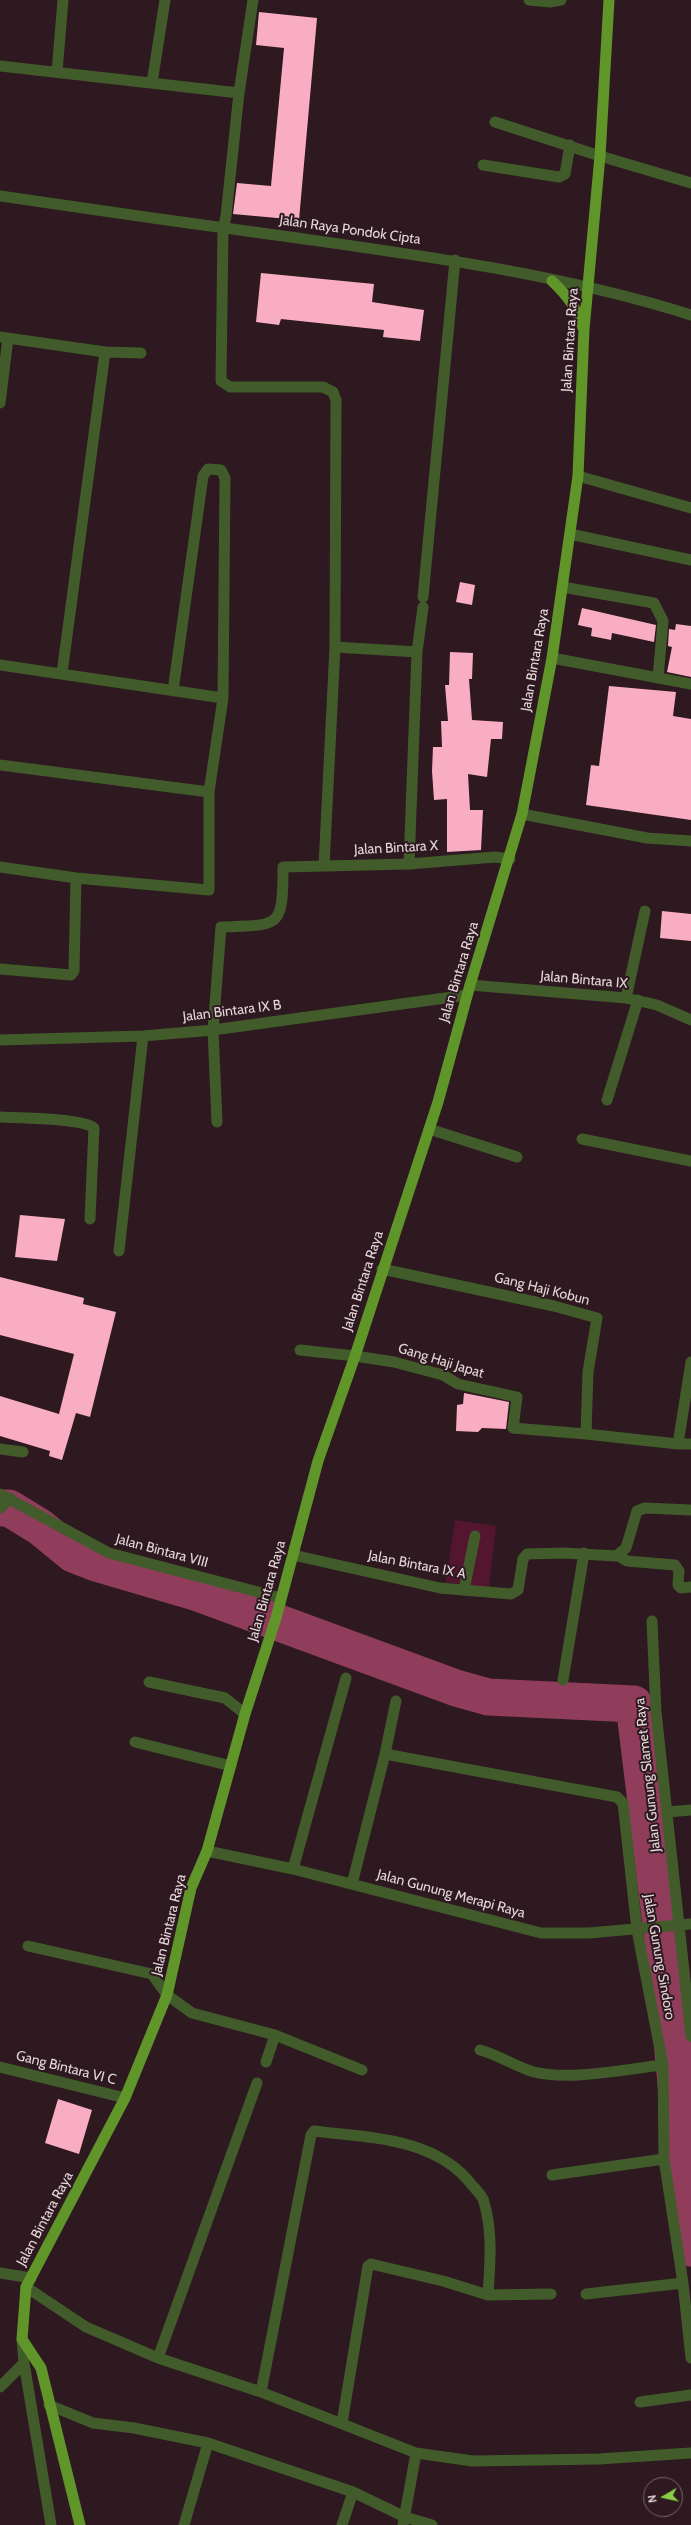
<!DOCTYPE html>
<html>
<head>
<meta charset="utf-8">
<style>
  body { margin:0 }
  #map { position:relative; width:691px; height:2525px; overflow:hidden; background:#2d191f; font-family:Cabin,sans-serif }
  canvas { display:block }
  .north { position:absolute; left:643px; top:2477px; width:40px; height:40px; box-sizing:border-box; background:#2d191f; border:1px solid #76656a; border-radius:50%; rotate:261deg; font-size:11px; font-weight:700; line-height:16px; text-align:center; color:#e4d6da }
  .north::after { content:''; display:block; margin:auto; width:14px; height:18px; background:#8ace47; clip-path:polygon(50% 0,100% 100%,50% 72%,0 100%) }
</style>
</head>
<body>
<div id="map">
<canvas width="691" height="2525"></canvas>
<div class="north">N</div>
</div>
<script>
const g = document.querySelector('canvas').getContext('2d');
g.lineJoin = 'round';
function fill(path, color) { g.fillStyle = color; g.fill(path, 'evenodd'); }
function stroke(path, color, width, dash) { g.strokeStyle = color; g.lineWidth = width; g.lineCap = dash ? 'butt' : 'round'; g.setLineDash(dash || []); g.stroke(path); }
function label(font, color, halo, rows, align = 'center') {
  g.font = font + ' Cabin,sans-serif'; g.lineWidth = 4; g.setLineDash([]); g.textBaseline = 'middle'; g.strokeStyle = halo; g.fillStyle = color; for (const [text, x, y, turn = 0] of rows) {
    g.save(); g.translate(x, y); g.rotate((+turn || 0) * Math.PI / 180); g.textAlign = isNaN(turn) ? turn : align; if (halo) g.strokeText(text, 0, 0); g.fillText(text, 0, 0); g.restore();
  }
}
fill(new Path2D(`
  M455,1520l41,6 -7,62 -43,-6z`), '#53162e');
stroke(new Path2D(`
  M0,1508h9l31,19 33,27 23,9 99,29 261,96 32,9 146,7 29,237 28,307`), '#903d5b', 37);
fill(new Path2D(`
  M259,12l58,6 -18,202 -66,-6 4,-31 34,3 13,-138 -28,-3z
  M261,273l113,11 -2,18 52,8 -4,31 -37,-4 1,-7 -103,-11 -2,6 -23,-3z
  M460,582l15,3 -3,20 -16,-3z
  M582,608l74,17 -2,17 -42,-9 -1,7 -20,-4 1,-8 -14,-3z
  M676,624l15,2v51l-24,-5 5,-25 -4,-1 1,-17 6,1z
  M450,652l23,1 -1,26h-3l3,41 31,2 -1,17h-11l-4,38 -19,-3 2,36h13l-2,40 -34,2v-53l-13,1 -2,-29 1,-24h9l-1,-26h7l-3,-36h4z
  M609,686l67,6 -3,24 18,3v101l-105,-15 5,-40 8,1z
  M662,911l29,3v27l-31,-3z
  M20,1215l45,4 -8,42 -42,-4z
  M0,1277l84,21 -1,6 33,8 -26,105 -14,-4 -14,47 -13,-4 1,-5 -50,-15v-40l59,18 15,-60 -74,-19z
  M464,1393l45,9 -3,27 -24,-1 -4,4 -22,-1 1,-26 6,-1z
  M58,2099l34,11 -13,44 -34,-11z`), '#f9adc3');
stroke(new Path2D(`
  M495,122l105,34
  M483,165l76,12 6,-3 5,-29
  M570,534l121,26
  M562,587l92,16 9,18 -5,57
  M552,658l139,26
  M522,814l125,24 44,3
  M300,1350l55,6
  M0,1449l23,3
  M0,1508l10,-10
  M464,1590l11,-54
  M149,1682l76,16 20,16
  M135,1742l96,24`), '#415b2b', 11);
stroke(new Path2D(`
  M529,0l21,2 11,-2
  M0,66l239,27 -13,123 -3,14 -2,151 9,6h93l10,5 3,8 -1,247 -11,219
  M57,72l6,-72
  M152,83l13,-83
  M239,93l14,-93
  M600,156l91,27
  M0,196c97,14 193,28 290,41 135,19 271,37 401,78
  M0,337l105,15 36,1
  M0,403l8,-65
  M578,476l113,32
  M423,597l32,-337
  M335,647l82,5
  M0,665l223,33
  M62,673l43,-321
  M0,765l209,27
  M409,864l8,-212 6,-45
  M0,867l76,11 133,12v-98l14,-94 2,-220 -4,-8 -13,-1 -5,7 -30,215
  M0,969l71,6 3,-4 2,-93
  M626,998l19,-87
  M0,1040l143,-4 70,-6 254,-35
  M607,1100l31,-100
  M0,1117c17,1 83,1 94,11l-4,91
  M217,1122l-4,-92 8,-103c59,-2 62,2 62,-60l126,-3 86,-7 15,2
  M429,1129l88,28
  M582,1139l109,22
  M119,1251l24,-215
  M355,1356l39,6 49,13 15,9 59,13 -4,31 73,6 2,-62 9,-54 -43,-12 -172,-37
  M691,1362l-13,82h13
  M586,1434l92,10
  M0,1494l109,59 172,45
  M293,1555l147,33 71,6 7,-4 5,-31 4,-5 37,-1 52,3 10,-8 11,-37 8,-3 46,2
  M617,1555l10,6 48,4 4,6 -1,14 3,3 10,-1
  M652,1621l4,91 35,324
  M563,1680l21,-127
  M385,1754l232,43 6,6 14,127 26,135 1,94 19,124 8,75
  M668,1812l23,-2
  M207,1851l86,18 248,64h48l102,-9
  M293,1869l53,-191
  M352,1884l33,-130 11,-53
  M28,1946l124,28 15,21 25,18 83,22 -9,27
  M275,2035l87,35
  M480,2050c19,5 36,17 54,22 36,9 92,-3 129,-7
  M0,2067l125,31
  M552,2175l112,-16
  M0,2273l31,5
  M26,2287l60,40 72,31 99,-275
  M586,2294l97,-11
  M158,2358l103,34 155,61 57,8 126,-2 92,-6
  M24,2363l27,162
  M0,2387l24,-24 -2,-24
  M261,2392l50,-257 3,-4c55,7 121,6 158,54 4,5 11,11 12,17 9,31 6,61 4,93
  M640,2402l51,-7
  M49,2405l44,18 41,5 74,15 145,49 52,25 27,8
  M342,2423l26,-157 3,-2 72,17 45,14 63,-1
  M184,2525l24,-82
  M342,2525l11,-33
  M403,2525l13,-72`), '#415b2b', 11);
stroke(new Path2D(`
  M470,985l156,13 31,7 34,15`), '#415b2b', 11);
stroke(new Path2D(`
  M552,281c14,13 26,28 31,47
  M80,2525l-39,-157 -19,-29 4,-52 99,-189 42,-103 24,-107 16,-37 38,-137 31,-96 42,-157 37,-105 83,-254 32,-117 52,-171 30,-156 26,-182 6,-147 16,-173 9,-156`), '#609629', 11);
label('14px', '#e4d6da', '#2d191f', [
  ["Jalan Raya Pondok Cipta",350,230,8],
  ["Jalan Bintara Raya",570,340,-86],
  ["Jalan Bintara Raya",535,660,-80],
  ["Jalan Bintara X",396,848,-3],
  ["Jalan Bintara Raya",459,972,-73],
  ["Jalan Bintara IX",584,980,5],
  ["Jalan Bintara IX B",232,1011,-7],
  ["Jalan Bintara Raya",363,1281,-72],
  ["Gang Haji Kobun",542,1289,14],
  ["Gang Haji Japat",441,1361,17],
  ["Jalan Bintara VIII",162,1551,15],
  ["Jalan Bintara IX A",417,1565,11],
  ["Jalan Bintara Raya",267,1591,-74],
  ["Jalan Gunung Slamet Raya",648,1775,-96],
  ["Jalan Gunung Merapi Raya",451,1894,15],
  ["Jalan Bintara Raya",169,1925,-76],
  ["Jalan Gunung Sindoro",659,1957,80],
  ["Gang Bintara VI C",66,2068,14],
  ["Jalan Bintara Raya",45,2219,-62]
]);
</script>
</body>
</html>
